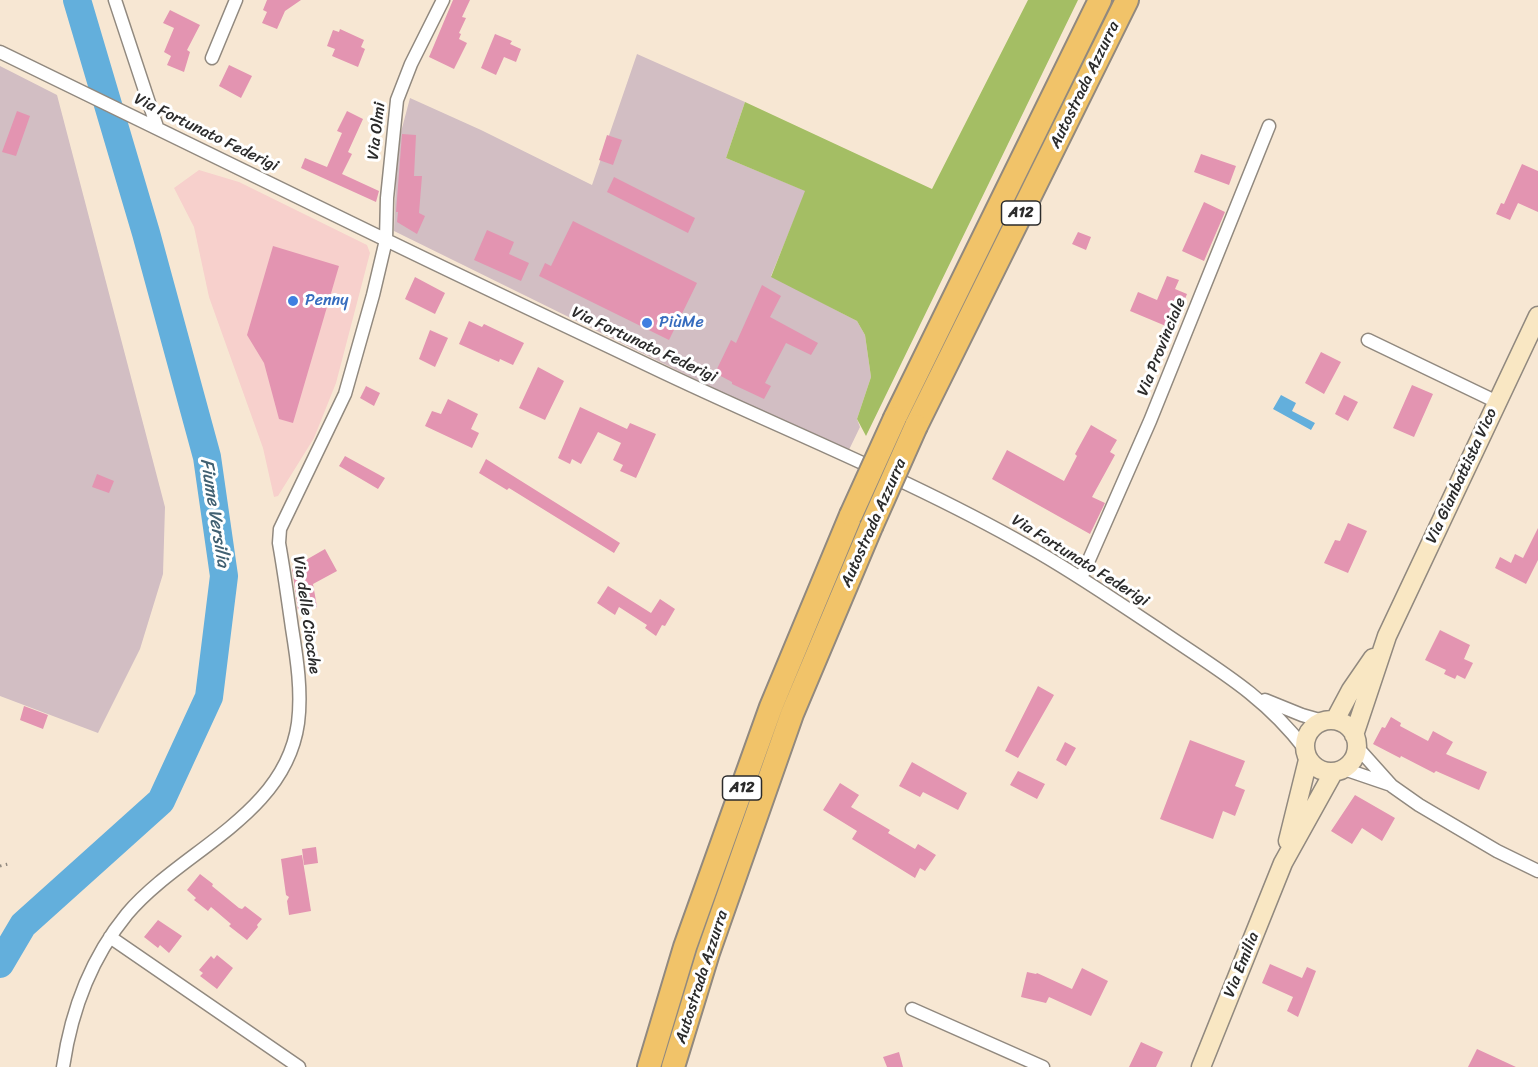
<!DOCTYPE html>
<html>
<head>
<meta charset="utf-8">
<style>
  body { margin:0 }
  canvas { display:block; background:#f7e7d3 }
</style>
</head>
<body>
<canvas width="1538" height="1067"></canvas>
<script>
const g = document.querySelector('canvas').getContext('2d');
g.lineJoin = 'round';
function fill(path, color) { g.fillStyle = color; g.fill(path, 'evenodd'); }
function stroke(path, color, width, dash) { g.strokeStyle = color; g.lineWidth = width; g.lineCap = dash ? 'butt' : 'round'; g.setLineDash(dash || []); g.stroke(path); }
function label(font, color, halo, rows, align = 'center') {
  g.font = font + ' Sriracha,sans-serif'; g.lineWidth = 6; g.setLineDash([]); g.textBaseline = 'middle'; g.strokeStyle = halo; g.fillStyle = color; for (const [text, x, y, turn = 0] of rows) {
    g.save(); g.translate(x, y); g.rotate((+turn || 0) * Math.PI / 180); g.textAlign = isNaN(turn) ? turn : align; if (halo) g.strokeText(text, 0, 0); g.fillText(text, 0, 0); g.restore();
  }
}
fill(new Path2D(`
  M199,170l40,12 128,63 3,8 -34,130 -22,55 -36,58 -4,1 -11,-49 -54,-151 -15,-70 -20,-39z`), '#f7d0cc');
fill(new Path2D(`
  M637,54l108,48 -19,56 80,33 -35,85 86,45 8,14 6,42 -14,42 3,8 -13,27 -453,-223 2,-52 5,-47 9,-34 71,32 111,55z
  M0,66l57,29 108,412 -2,67 -23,75 -42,84 -98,-37z`), '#d2bec3');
fill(new Path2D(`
  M1028,0h50l-212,436 -9,-17 14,-42 -6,-42 -8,-14 -86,-44 34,-86 -79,-33 19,-56 187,87z`), '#a4be64');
fill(new Path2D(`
  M1281,395l15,8 -4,8 23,12 -4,7 -38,-21z`), '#63afdc');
stroke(new Path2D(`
  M0,964l23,-39 138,-124 48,-104 15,-121 -17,-119 -61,-224 -69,-233`), '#63afdc', 28);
fill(new Path2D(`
  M267,0h34l-16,11 -8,18 -15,-6 5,-11 -4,-2z
  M453,0h17l-8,17 4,1 -7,15 2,1 -2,5 8,4 -13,26 -25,-12z
  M170,10l30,15 -13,25 3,2 -6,20 -17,-7 4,-9 -7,-4 10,-24 -11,-5z
  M340,29l24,11 -3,7 4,2 -7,18 -26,-11 3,-7 -8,-3 6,-16 6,2z
  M495,34l17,7 -2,3 11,5 -5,13 -12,-5 -8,18 -15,-7z
  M229,65l23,11 -11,22 -22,-12z
  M17,111l13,5 -14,40 -14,-4z
  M347,111l16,8 -15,33 4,2 -10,20 37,17 -3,11 -75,-34 4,-10 22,9 15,-34 -5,-2z
  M402,134l14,1 -2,41h8l-3,37 6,3 -8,18 -20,-12 1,-10h-2z
  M607,135l15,5 -9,25 -14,-5z
  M1201,154l35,12 -7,19 -35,-13z
  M1522,164l16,7v41l-20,-9 -8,17 -14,-6 5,-11 3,1z
  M614,177l81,41 -7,15 -81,-41z
  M1204,202l21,10 -21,49 -22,-10z
  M573,221l124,62 -28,57 -130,-64 6,-13 6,3z
  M487,230l27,12 -5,12 20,9 -8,18 -47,-21z
  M1078,232l13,5 -5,13 -14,-6z
  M273,246l66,20 -46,157 -14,-4 -15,-56 -17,-28z
  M1167,276l12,4 -4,9 12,5 -14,35 -43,-18 8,-19 19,8z
  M415,277l30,16 -10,21 -30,-15z
  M762,285l19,11 -11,21 48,26 -7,12 -25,-12 -21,40 6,3 -7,13 -32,-15v-2l-17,-9 16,-33 5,3z
  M469,321l13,6 2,-3 40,19 -11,22 -13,-6 -1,3 -40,-18z
  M430,330l18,8 -13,29 -16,-8z
  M1321,352l20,10 -17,32 -19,-11z
  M538,367l26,14 -19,39 -26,-12z
  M1412,385l21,9 -19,43 -21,-9z
  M366,386l14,7 -6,13 -14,-8z
  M1344,395l14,7 -10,19 -13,-7z
  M448,399l30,15 -7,15 8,4 -7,15 -47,-22 7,-15 9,3z
  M580,407l47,22 3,-6 26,11 -20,44 -16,-7 3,-6 -10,-5 8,-17 -23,-11 -17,32 -9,-5 -2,5 -12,-6z
  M1091,425l26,15 -7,12 5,3 -23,42 13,6 -15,31 -98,-55 15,-29 57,31 13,-25 -2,-2z
  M345,456l40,22 -7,11 -39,-23z
  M486,459l134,84 -6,10 -105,-65 -2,2 -28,-17z
  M97,474l17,7 -5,12 -17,-6z
  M1348,523l19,8 -19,42 -24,-10 11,-23 5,1z
  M1538,528v32l-12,24 -31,-16 5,-11 11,6 4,-9 8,4z
  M325,549l12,22 -24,13 4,23 -19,3 -6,-42z
  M608,586l43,27 9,-14 15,10 -10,17 -3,-1 -6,11 -11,-8 2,-3 -28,-18 -4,8 -18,-12z
  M1440,630l30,15 -6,14 9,4 -8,16 -8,-4 -2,4 -11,-5 2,-4 -21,-10z
  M1038,686l16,9 -36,63 -13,-7z
  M24,706l24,9 -5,14 -23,-9z
  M1391,717l10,6 -1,3 28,15 5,-10 20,11 -7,12 41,18 -8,18 -43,-19 -2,2 -33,-17 -1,2 -27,-14 9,-17 3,1z
  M1190,740l55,21 -10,25 10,4 -10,26 -12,-5 -10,28 -53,-20z
  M1065,742l11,6 -10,18 -10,-6z
  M912,762l55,31 -9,17 -35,-18 -3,5 -21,-11z
  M1018,771l27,13 -8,15 -27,-14z
  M840,783l19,12 -8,12 39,23 -2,3 27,16 3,-5 18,11 -11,16 -5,-3 -5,10 -63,-39 5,-8 -34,-21z
  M1355,795l40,23 -13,23 -20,-13 -10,16 -21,-13z
  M316,847l2,16 -14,2 -2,-16z
  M302,855l9,56 -22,4 -2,-14 2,-4 -3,-2 -5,-36z
  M200,874l13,10 -1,2 27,22 3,1 3,-3 17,13 -5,6 1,2 -11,13 -18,-14 2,-2 -20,-17 -3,4 -14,-11 2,-2 -9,-8z
  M158,920l24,16 -13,17 -9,-8 -2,3 -14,-11z
  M217,955l16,13 -16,21 -17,-13 3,-3 -4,-3 12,-14 3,3z
  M1270,964l32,14 5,-11 9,4 -18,46 -11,-6 6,-14 -31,-14z
  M1082,968l26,13 -17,35 -42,-19 -3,6 -25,-6 6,-25 9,2 1,-1 35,16z
  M1141,1042l22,10 -7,15h-27z
  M1477,1049l39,18h-48z
  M899,1052l4,15h-16l-4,-10z`), '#e394b1');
const street = new Path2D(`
  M115,0l42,127
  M0,52c128,61 255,124 382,186 90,44 180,86 270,129 125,60 256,111 377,180 45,25 88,55 132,84 54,37 103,64 143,117
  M212,58l24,-58
  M1368,340l129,62
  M1081,578l69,-157 119,-295
  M1265,700l37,15 21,6
  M1357,747l35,39 27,19 78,46 41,20
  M1344,769l47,16
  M110,937l189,130
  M912,1009l131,58
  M63,1067c8,-55 28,-109 64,-153 54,-64 158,-98 171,-191 4,-31 -1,-64 -6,-95 -4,-28 -8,-57 -13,-85l1,-14 65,-135 28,-99 13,-55 1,-42 10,-98 14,-36 32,-64`);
const secondary = new Path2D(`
  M1305 746a26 26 0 1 1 52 0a26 26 0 1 1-52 0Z
  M1335,720l16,-30 22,-32
  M1354,735l33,-99 151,-320
  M1288,841l20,-81
  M1201,1067l82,-204 50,-90`);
const highway = new Path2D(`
  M895,418l205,-418
  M916,426l211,-426
  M649,1067l36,-120 86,-240 80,-192
  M673,1067l35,-114 84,-239 79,-187`);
stroke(street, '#91897f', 15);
stroke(secondary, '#91897f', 21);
stroke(highway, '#91897f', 26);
stroke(new Path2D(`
  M0,866l8,-2`), '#91897f', 3, [1.5, 4.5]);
stroke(street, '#fff', 12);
stroke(secondary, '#f9e7c3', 18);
stroke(highway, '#f1c369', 22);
const highwayBridge = new Path2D(`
  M851,515l44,-97
  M871,527l45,-101`);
stroke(highwayBridge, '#91897f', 26, []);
stroke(highwayBridge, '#f1c369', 22);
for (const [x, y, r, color] of [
  [293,301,6,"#3f7fe0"],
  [647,323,6,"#3f7fe0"]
]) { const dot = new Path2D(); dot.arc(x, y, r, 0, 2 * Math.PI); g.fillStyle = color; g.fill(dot); stroke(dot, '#fff', 2); }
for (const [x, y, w] of [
  [1021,213,39],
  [742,788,39]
]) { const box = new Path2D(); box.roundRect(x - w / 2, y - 12, w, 24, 4.5); g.fillStyle = '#fff'; g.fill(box); stroke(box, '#2b2b2b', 1.5); }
label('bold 15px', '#2b2b2b', null, [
  ["A12",1021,213],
  ["A12",742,788]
]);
label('16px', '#2b2b2b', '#fff', [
  ["Autostrada Azzurra",1085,85,-64],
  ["Via Olmi",377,131,-83],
  ["Via Fortunato Federigi",206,133,26],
  ["Via Fortunato Federigi",644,345,25],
  ["Via Provinciale",1162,347,-68],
  ["Via Gianbattista Vico",1462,476,-65],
  ["Autostrada Azzurra",874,523,-66],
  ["Via Fortunato Federigi",1080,561,32],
  ["Via delle Ciocche",306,615,82],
  ["Via Emilia",1242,965,-68],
  ["Autostrada Azzurra",702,977,-72]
]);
label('16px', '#366cbe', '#fff', [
  ["Penny",305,301],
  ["PiùMe",659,323]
], 'left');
label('italic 18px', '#416072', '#fff', [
  ["Fiume Versilia",214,513,81]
]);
</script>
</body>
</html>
